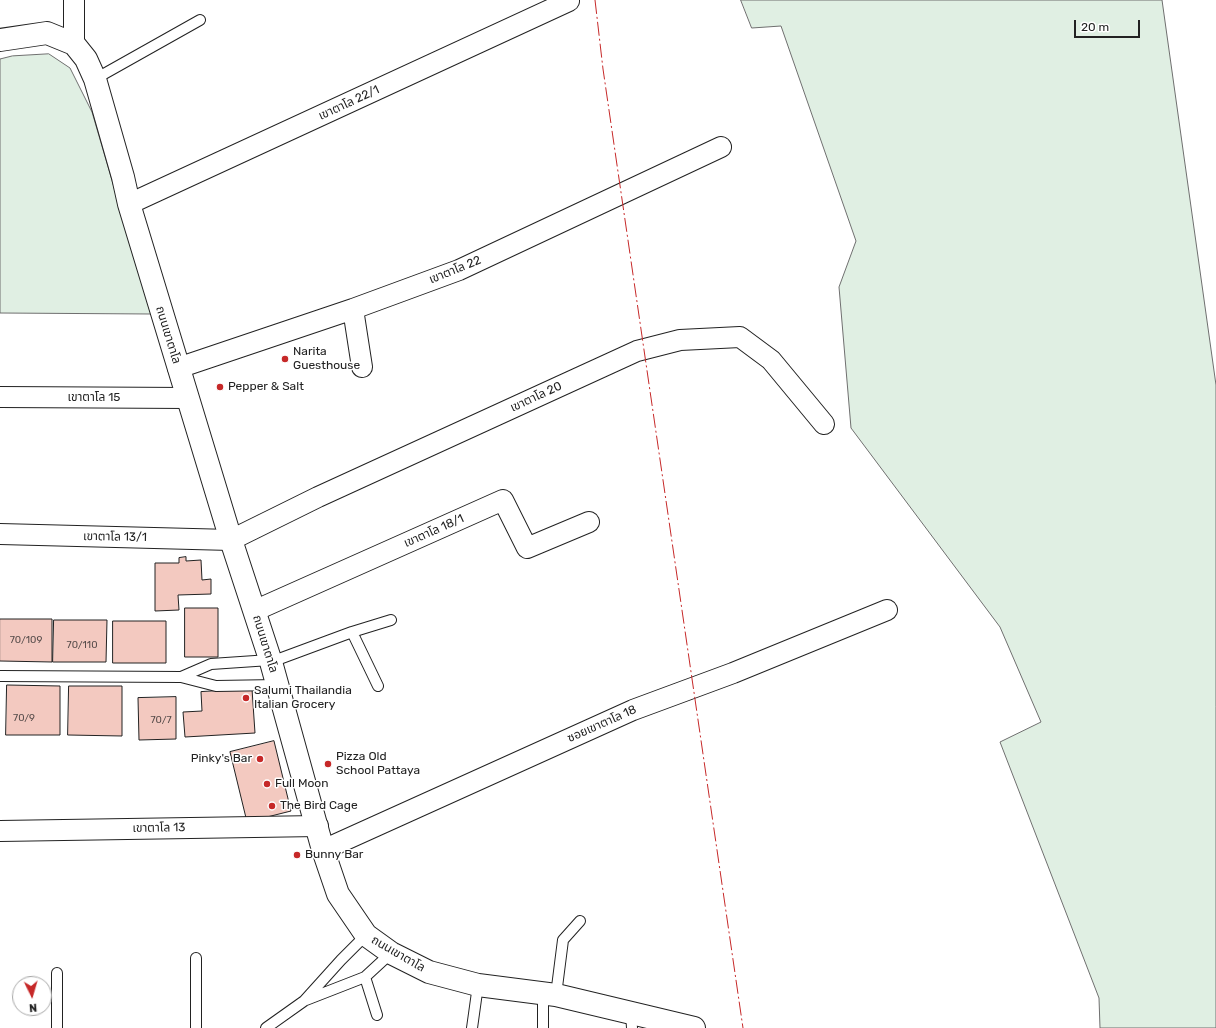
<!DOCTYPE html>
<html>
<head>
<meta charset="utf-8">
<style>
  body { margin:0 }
  #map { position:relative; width:1216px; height:1028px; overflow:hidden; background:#fff; font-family:Rubik,sans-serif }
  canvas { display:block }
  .north { position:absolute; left:12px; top:976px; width:40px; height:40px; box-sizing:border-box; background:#fff; border:1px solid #a7a7a7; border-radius:50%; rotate:175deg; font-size:11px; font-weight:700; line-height:16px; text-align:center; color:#222 }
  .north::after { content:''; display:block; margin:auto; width:14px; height:18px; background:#c62828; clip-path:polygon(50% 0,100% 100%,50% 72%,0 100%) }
  .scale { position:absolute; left:1074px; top:20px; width:66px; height:18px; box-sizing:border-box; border:2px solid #222; border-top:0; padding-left:5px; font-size:12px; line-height:14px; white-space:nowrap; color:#222; -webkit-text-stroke:3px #fff; paint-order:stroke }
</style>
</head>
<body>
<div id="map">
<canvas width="1216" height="1028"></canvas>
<div class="north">N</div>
<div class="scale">20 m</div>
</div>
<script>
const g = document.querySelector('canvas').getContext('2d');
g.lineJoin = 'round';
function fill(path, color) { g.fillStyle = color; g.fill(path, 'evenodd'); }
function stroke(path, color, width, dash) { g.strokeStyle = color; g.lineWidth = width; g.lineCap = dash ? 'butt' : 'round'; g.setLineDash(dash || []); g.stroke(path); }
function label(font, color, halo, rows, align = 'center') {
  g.font = font + ' Rubik,"Noto Sans Thai",sans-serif'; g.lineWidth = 3; g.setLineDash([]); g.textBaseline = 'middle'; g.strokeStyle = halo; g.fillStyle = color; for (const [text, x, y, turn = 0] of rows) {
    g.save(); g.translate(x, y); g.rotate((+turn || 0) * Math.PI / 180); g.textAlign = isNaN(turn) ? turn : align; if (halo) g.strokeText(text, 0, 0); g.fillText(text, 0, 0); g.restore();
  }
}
const green = new Path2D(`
  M741,0h421l54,385v643h-116l-1,-30 -99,-256 41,-20 -41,-95 -149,-199 -12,-141 17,-46 -75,-215 -29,2z
  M49,54l21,14 22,44 59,202 -151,-1v-254l12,-3z`);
fill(green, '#e0efe3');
stroke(green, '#6f6f6f', 1);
const building = new Path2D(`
  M186,557v4l15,-1 1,20 9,-1v15l-33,1 1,15 -24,1v-48h24v-5z
  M185,608h33v49h-33z
  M0,619h52v43l-52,-1z
  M54,620h53l-1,42h-53z
  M113,621h53v42h-53z
  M7,685l53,1v49h-54z
  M69,686h53v50l-54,-1z
  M252,689l3,44 -70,4 -2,-25 19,-1 -1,-19z
  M176,697v42l-37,1 -1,-42z
  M274,741l17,70 -44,11 -17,-70z`);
fill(building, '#f3c9c0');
stroke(building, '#222', 1);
const lane = new Path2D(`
  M95,79l105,-59
  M352,632l26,54
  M271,662l81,-30 39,-12
  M0,676l181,1 35,9 61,-1
  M181,677l30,-13 59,-4
  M196,958v70
  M57,973v55
  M365,977l12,38
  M556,995l7,-55 17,-19
  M306,1000l59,-23 26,-24
  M631,1012l1,16
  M266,1028l38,-27 37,-41 25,-25
  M472,1028l6,-43
  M543,1028v-34`);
const street = new Path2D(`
  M74,0v44
  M129,204l440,-203
  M353,309l9,58
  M178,368l175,-59 106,-39 262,-123
  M0,397l188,1
  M0,534l231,6 87,-43 319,-146 43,-11 60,-3 31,23 53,64
  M254,611l249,-111 24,48 62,-26
  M0,831l318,-5
  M323,850l310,-140 100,-37 154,-63`);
const secondary = new Path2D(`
  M0,40l47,-7 27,11 12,15 9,20 28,98 6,27 102,336 40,122 52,188 15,44 28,41 25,18 38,19 49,13 78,10 138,33`);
stroke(lane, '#222', 12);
stroke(street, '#222', 22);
stroke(secondary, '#222', 24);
stroke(lane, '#fff', 10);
stroke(street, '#fff', 20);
stroke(secondary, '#fff', 22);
stroke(new Path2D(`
  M595,0l8,69 140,959`), '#c62828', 1, [14, 3, 2, 3]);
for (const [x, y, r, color] of [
  [285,359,4,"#c62828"],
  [220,387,4,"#c62828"],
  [246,698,4,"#c62828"],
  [260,759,4,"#c62828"],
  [328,764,4,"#c62828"],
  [267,784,4,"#c62828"],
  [272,806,4,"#c62828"],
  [297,855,4,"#c62828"]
]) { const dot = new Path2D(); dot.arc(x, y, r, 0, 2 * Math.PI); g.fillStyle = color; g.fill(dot); stroke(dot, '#fff', 1.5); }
label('10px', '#564c4a', null, [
  ["70/109",26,640],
  ["70/110",82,645],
  ["70/9",24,718],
  ["70/7",161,720]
]);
label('12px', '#222', '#fff', [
  ["เขาตาโล 22/1",349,103,-25],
  ["เขาตาโล 22",455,270,-22],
  ["ถนนเขาตาโล",168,335,73],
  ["เขาตาโล 20",536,397,-25],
  ["เขาตาโล 15",94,398],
  ["เขาตาโล 18/1",434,531,-24],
  ["เขาตาโล 13/1",115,537,1],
  ["ถนนเขาตาโล",265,644,73],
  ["ซอยเขาตาโล 18",602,724,-24],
  ["เขาตาโล 13",159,828,-1],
  ["ถนนเขาตาโล",398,954,30]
]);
label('12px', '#222', '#fff', [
  ["Narita",293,352],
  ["Guesthouse",293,366],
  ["Pepper & Salt",228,387],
  ["Salumi Thailandia",254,691],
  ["Italian Grocery",254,705],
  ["Pizza Old",336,757],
  ["School Pattaya",336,771],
  ["Pinky's Bar",252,759,"right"],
  ["Full Moon",275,784],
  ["The Bird Cage",280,806],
  ["Bunny Bar",305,855]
], 'left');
</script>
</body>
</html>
